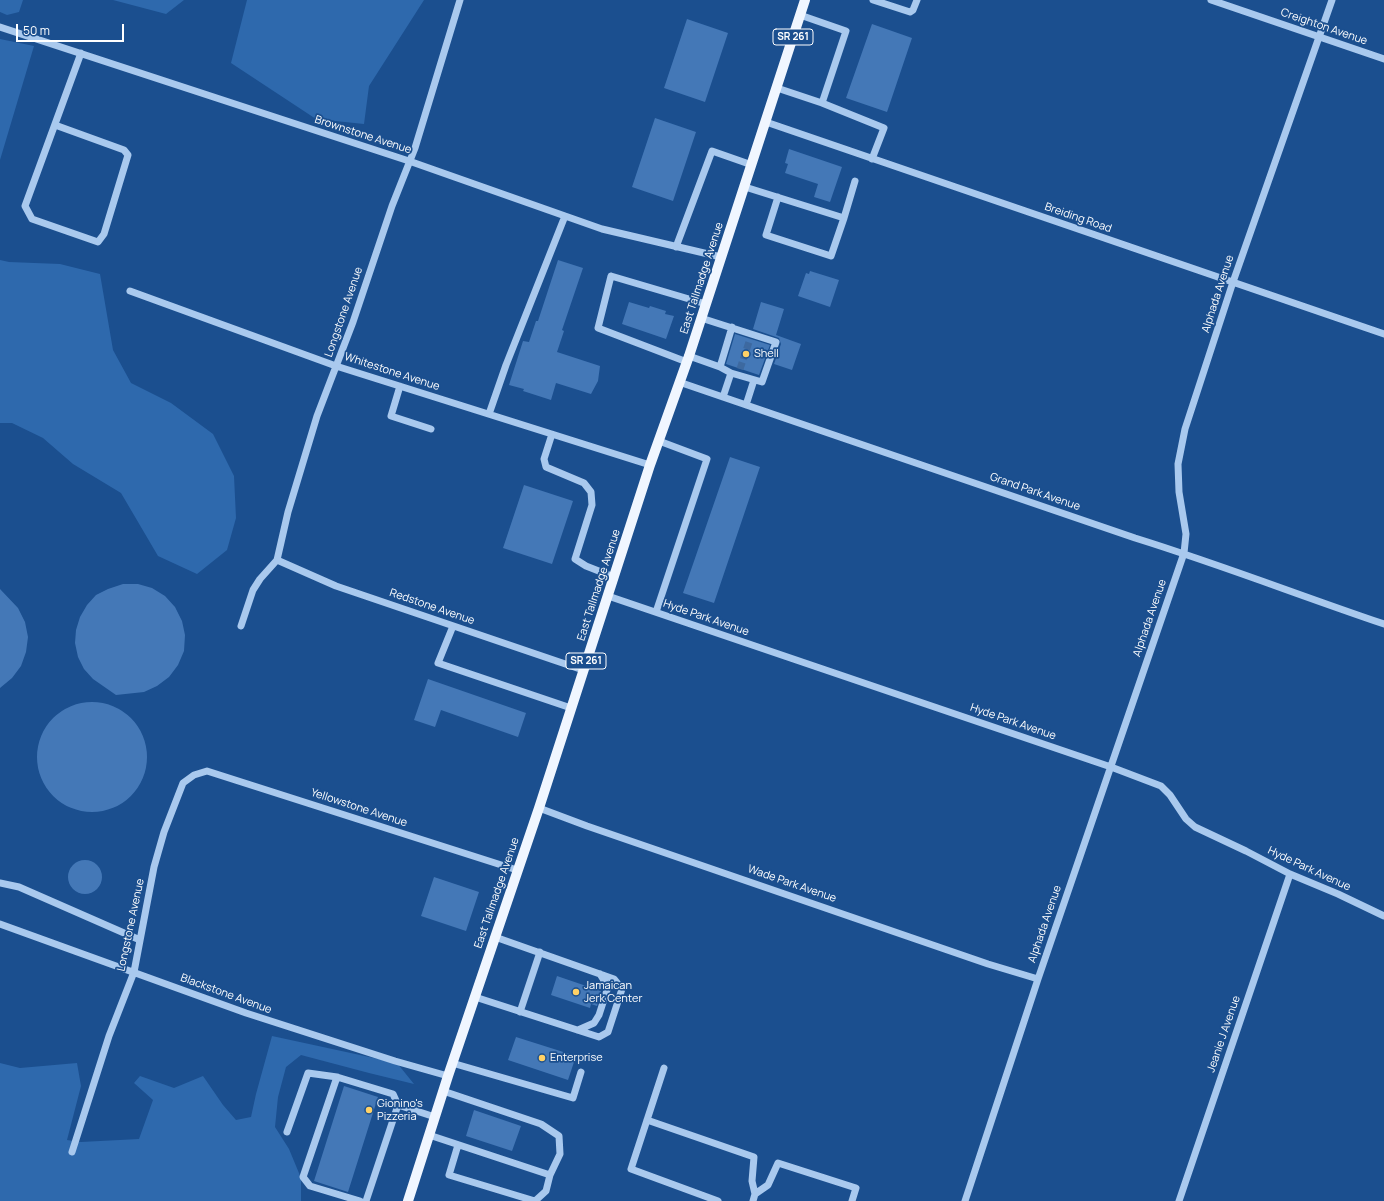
<!DOCTYPE html>
<html>
<head>
<meta charset="utf-8">
<style>
  body { margin:0 }
  #map { position:relative; width:1384px; height:1201px; overflow:hidden; background:#1b4f8f; font-family:Manrope,sans-serif }
  canvas { display:block }
  .scale { position:absolute; left:16px; top:24px; width:108px; height:18px; box-sizing:border-box; border:2px solid #fff; border-top:0; padding-left:5px; font-size:12px; line-height:14px; white-space:nowrap; color:#fff; -webkit-text-stroke:3px #1b4f8f; paint-order:stroke }
</style>
</head>
<body>
<div id="map">
<canvas width="1384" height="1201"></canvas>
<div class="scale">50 m</div>
</div>
<script>
const g = document.querySelector('canvas').getContext('2d');
g.lineJoin = 'round';
function fill(path, color) { g.fillStyle = color; g.fill(path, 'evenodd'); }
function stroke(path, color, width, dash) { g.strokeStyle = color; g.lineWidth = width; g.lineCap = dash ? 'butt' : 'round'; g.setLineDash(dash || []); g.stroke(path); }
function label(font, color, halo, rows, align = 'center') {
  g.font = font + ' Manrope,sans-serif'; g.lineWidth = 3.5; g.setLineDash([]); g.textBaseline = 'middle'; g.strokeStyle = halo; g.fillStyle = color; for (const [text, x, y, turn = 0] of rows) {
    g.save(); g.translate(x, y); g.rotate((+turn || 0) * Math.PI / 180); g.textAlign = isNaN(turn) ? turn : align; if (halo) g.strokeText(text, 0, 0); g.fillText(text, 0, 0); g.restore();
  }
}
fill(new Path2D(`
  M0,0h23l-4,12 -12,3 -7,-3z
  M113,0h71l-18,14z
  M247,0h177l-55,86 -5,38 -48,-5 -85,-56z
  M0,39l34,7 -34,114z
  M0,260l9,2 51,2 40,10 13,76 18,33 40,20 42,31 21,42 2,42 -9,32 -30,24 -39,-18 -37,-63 -48,-29 -30,-26 -31,-15h-12z
  M272,1036l125,27 17,21 -45,-11 -68,-18 -15,12 -8,30 -3,30 14,22 12,29v23h-301v-138l20,5 57,-5 4,23 -14,54 14,2 58,-3 14,-39 -19,-17 6,-7 34,12 29,-12 20,29 13,15 15,-3 5,-23z`), '#2e69ad');
fill(new Path2D(`
  M687,19l41,14 -23,69 -41,-14z
  M872,24l40,14 -25,74 -41,-14z
  M655,118l41,14 -23,69 -41,-14z
  M789,149l53,18 -12,35 -16,-5 4,-13 -33,-11 3,-9 -3,-1z
  M558,260l25,8 -21,62 2,1 -7,21 43,14 -2,15 -7,13 -35,-11 -5,17 -28,-9 1,-2 -15,-4 14,-44 6,1 7,-21h2z
  M810,271l29,9 -9,27 -32,-11 8,-23 3,1z
  M629,302l20,6 1,-2 16,5 -1,3 9,2 -8,23 -44,-15z
  M761,302l23,7 -8,26 25,9 -9,26 -18,-6 7,-20 -2,-6 -26,-9z
  M735,334l35,11 -11,30 -33,-11z
  M730,457l30,10 -46,136 -31,-10z
  M524,485l49,16 -21,63 -49,-16z
  M123,584h15l14,4 13,8 10,11 7,14 3,14 -1,16 -6,14 -9,12 -12,9 -13,6 -28,3 -23,-16 -9,-10 -6,-12 -3,-14 1,-13 4,-13 7,-12 9,-10 12,-6z
  M0,589l18,19 7,14 3,15 -2,15 -5,14 -9,12 -12,10z
  M428,679l98,34 -8,24 -77,-27 -6,17 -21,-7z
  M37 757a55 55 0 1 1 110 0a55 55 0 1 1-110 0Z
  M68 877a17 17 0 1 1 34 0a17 17 0 1 1-34 0Z
  M434,877l45,15 -13,39 -45,-15z
  M557,976l44,15 -4,15 -6,-2 -1,4 -39,-13z
  M516,1037l60,19 -8,24 -60,-20z
  M344,1086l34,11 -30,95 -34,-11z
  M474,1110l47,16 -9,25 -46,-15z`), '#4478b7');
stroke(new Path2D(`
  M740,369l10,-30`), '#3d69a0', 7, [7, 3.5]);
stroke(new Path2D(`
  M873,0l37,12 3,-2 4,-10
  M1211,0l173,59
  M0,27l409,134 193,68 119,28
  M777,88l45,15 24,-72 -46,-16
  M822,103l62,25 -12,31
  M766,122l618,212
  M55,125l69,25 4,5 -24,79 -6,8 -66,-23 -7,-13 56,-153
  M745,187l99,31 11,-37
  M778,197l-12,38 65,21 13,-38
  M676,247l36,-96 40,14
  M130,291l206,75 314,99
  M689,356l31,11 11,6 31,9 14,-40 -75,-24
  M687,362l-89,-34 13,-52 95,28
  M720,367l12,-40
  M679,382l456,156c84,26 166,58 249,86
  M400,386l-9,30 40,13
  M723,397l8,-24
  M746,405l8,-25
  M489,414l17,-49 59,-149
  M552,434l-8,25 2,8 38,16 7,9 1,13 -17,54 11,7 28,11
  M277,560l59,26 247,84
  M608,596l503,171 50,19 9,9 16,24 9,8 51,24 44,23 48,20 46,22
  M656,612l51,-153 -48,-18
  M241,626l12,-36 7,-11 17,-19 11,-48 29,-96 36,-94 39,-116 23,-58 45,-148
  M453,626l-15,37 133,45
  M539,808l48,18 401,138 50,15
  M0,883l19,4 121,53
  M0,924l246,89 149,48 53,15
  M475,997l124,40 9,-5 14,-43 -8,-10 -119,-42
  M520,1012l20,-60
  M578,1030l16,-7 5,-8 9,-28 -8,-13
  M452,1063l121,35 8,-26
  M664,1068l-33,101 87,32
  M647,1120l107,37 -2,24 3,13 -2,7
  M287,1132l21,-59 29,4
  M429,1135l121,40 10,-21 -1,-18 -18,-12 -98,-33
  M458,1145l-9,30 86,26
  M72,1152l37,-116 25,-64 20,-105 10,-35 19,-49 11,-8 13,-4 310,99
  M755,1194l13,-9 10,-22 78,25 -4,13
  M360,1201l-50,-15 -7,-9 34,-100 56,17 5,11
  M366,1201l32,-96 37,12
  M535,1201l11,-10 4,-16
  M965,1201l73,-222 146,-426 2,-19 -7,-42 -1,-28 7,-35 48,-147 99,-282
  M1179,1201l111,-327`), '#a9c9ee', 7);
stroke(new Path2D(`
  M408,1201l40,-125 91,-268 111,-343 39,-109 116,-356`), '#f0f6ff', 10);
for (const [x, y, r, color] of [
  [746,354,4,"#ffd166"],
  [576,992,4,"#ffd166"],
  [542,1058,4,"#ffd166"],
  [369,1110,4,"#ffd166"]
]) { const dot = new Path2D(); dot.arc(x, y, r, 0, 2 * Math.PI); g.fillStyle = color; g.fill(dot); stroke(dot, '#1b4f8f', 1.5); }
for (const [x, y, w] of [
  [793,37,40],
  [586,661,40]
]) { const box = new Path2D(); box.roundRect(x - w / 2, y - 8, w, 16, 3); g.fillStyle = '#1b4f8f'; g.fill(box); stroke(box, '#fff', 1); }
label('bold 10px', '#fff', null, [
  ["SR 261",793,37],
  ["SR 261",586,661]
]);
label('11px', '#fff', '#1b4f8f', [
  ["Creighton Avenue",1324,27,19],
  ["Brownstone Avenue",363,135,18],
  ["Breiding Road",1078,218,19],
  ["East Tallmadge Avenue",702,278,-72],
  ["Alphada Avenue",1218,294,-72],
  ["Longstone Avenue",344,312,-71],
  ["Whitestone Avenue",392,372,18],
  ["Grand Park Avenue",1035,492,19],
  ["East Tallmadge Avenue",599,585,-72],
  ["Redstone Avenue",432,607,19],
  ["Hyde Park Avenue",706,618,19],
  ["Alphada Avenue",1150,618,-71],
  ["Hyde Park Avenue",1013,722,19],
  ["Yellowstone Avenue",359,808,18],
  ["Hyde Park Avenue",1309,869,25],
  ["Wade Park Avenue",792,884,19],
  ["East Tallmadge Avenue",497,893,-71],
  ["Alphada Avenue",1045,924,-71],
  ["Longstone Avenue",131,925,-78],
  ["Blackstone Avenue",226,994,20],
  ["Jeanie J Avenue",1224,1034,-71]
]);
label('11px', '#fff', '#1b4f8f', [
  ["Shell",754,354],
  ["Jamaican",584,986],
  ["Jerk Center",584,999],
  ["Enterprise",550,1058],
  ["Gionino's",377,1104],
  ["Pizzeria",377,1117]
], 'left');
</script>
</body>
</html>
